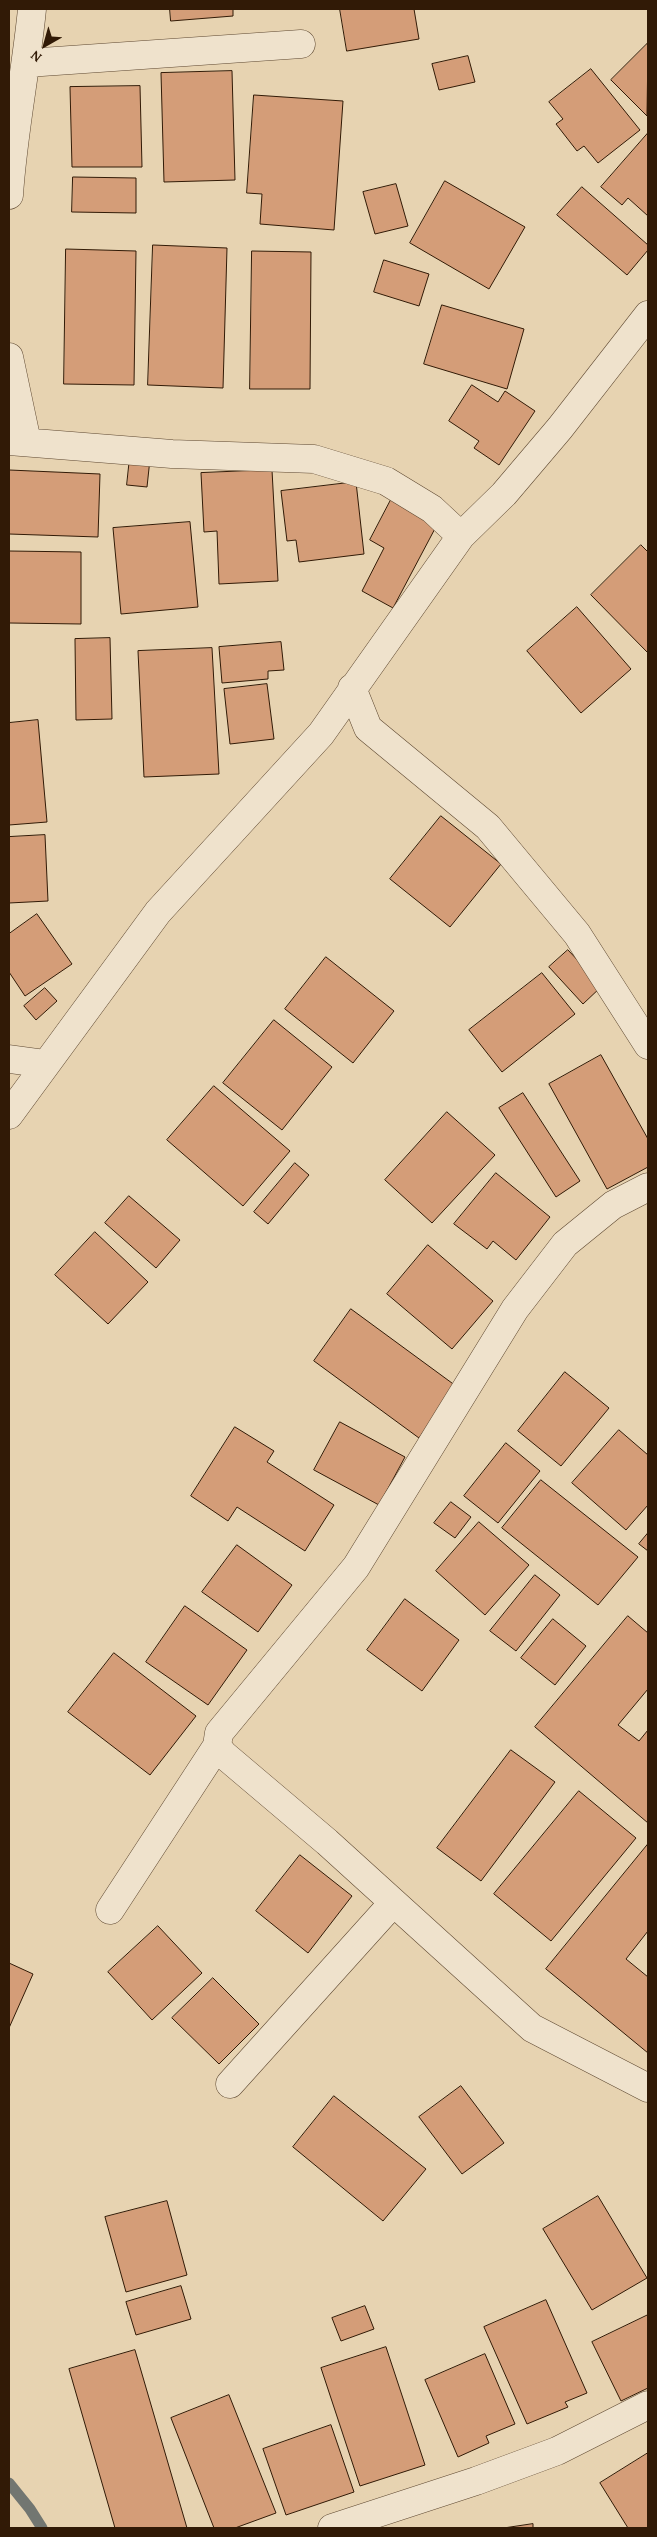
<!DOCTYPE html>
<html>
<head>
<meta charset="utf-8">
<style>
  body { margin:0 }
  #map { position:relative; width:657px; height:2537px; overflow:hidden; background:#e7d3b1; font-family:"Gentium Book Plus",serif }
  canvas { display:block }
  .frame { position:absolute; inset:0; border:10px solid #311a06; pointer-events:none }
  .north { position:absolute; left:20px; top:20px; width:50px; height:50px; -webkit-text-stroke:4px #efe2cc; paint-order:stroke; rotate:218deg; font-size:14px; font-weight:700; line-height:20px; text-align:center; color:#311a06 }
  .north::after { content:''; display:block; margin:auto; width:18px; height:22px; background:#311a06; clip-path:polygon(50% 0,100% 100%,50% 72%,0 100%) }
</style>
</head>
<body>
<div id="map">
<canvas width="657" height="2537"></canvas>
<div class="frame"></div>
<div class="north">N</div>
</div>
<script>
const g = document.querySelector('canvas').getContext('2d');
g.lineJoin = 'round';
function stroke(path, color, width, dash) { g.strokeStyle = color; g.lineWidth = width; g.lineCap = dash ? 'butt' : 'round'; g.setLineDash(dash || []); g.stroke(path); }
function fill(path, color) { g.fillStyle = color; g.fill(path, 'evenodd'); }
stroke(new Path2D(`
  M9,2483l21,26 12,19`), '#727671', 11);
const building = new Path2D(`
  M170,9h63v7l-62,5z
  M340,9h74l5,30 -72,12z
  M647,44l1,2 -1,70 -36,-36z
  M468,56l7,26 -36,8 -7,-26z
  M591,69l49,61 -42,33 -14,-17 -7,5 -21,-27 7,-5 -14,-17z
  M232,71l3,109 -71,2 -3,-109z
  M140,86l2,81h-70l-2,-80z
  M254,95l89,6 -9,129 -74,-6 2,-30 -15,-1z
  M648,133v83l-20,-18 -6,7 -21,-18z
  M73,177l63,1v35l-64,-1z
  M445,181l80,46 -36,62 -79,-46z
  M396,184l12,42 -33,8 -12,-42z
  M582,187l66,58v5l-21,25 -70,-60z
  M153,245l74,3 -4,140 -75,-3z
  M66,249l70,2 -2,134 -70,-1z
  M252,251l59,1 -1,137h-60z
  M384,260l45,14 -10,32 -45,-14z
  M442,305l82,24 -17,60 -83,-25z
  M472,385l26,17 7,-11 30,20 -36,54 -25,-17 5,-7 -30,-20z
  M130,457l20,2 -3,28 -20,-2z
  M9,470l91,4 -2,63 -89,-3z
  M272,470l6,111 -59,3 -2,-53 -13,1 -3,-59z
  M356,482l8,72 -65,8 -3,-22 -9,1 -6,-50z
  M393,496l46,25 -46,87 -31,-17 22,-43 -14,-8z
  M190,522l8,85 -77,7 -8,-86z
  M641,545l7,7v101l-57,-58z
  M9,551l72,1v72l-72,-1z
  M577,607l54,62 -50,44 -54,-62z
  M110,638l2,81 -36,1 -1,-81z
  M281,642l3,28 -16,1v8l-46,4 -3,-36z
  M212,648l7,126 -75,3 -6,-126z
  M267,684l7,55 -44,5 -6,-55z
  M38,720l9,102 -38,3v-102z
  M441,816l60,48 -51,63 -60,-48z
  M45,835l3,66 -39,2v-66z
  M37,914l35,50 -47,32 -16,-24v-38z
  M568,950l34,36 -19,18 -34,-37z
  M326,957l68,54 -41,52 -68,-54z
  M542,973l33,41 -73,58 -33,-42z
  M45,988l12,13 -21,19 -12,-14z
  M274,1020l58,47 -50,63 -59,-47z
  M601,1055l47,84v28l-41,22 -58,-105z
  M214,1086l76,65 -47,55 -76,-66z
  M523,1093l57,88 -24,16 -57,-89z
  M447,1112l48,43 -63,68 -47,-43z
  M295,1163l14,12 -41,49 -14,-12z
  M496,1173l54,44 -34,43 -23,-19 -6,8 -33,-25z
  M129,1196l51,44 -24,28 -51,-45z
  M95,1232l53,50 -40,42 -53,-49z
  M428,1245l65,56 -41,48 -65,-55z
  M351,1309l105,77 -37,52 -105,-77z
  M565,1372l44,36 -48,58 -43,-35z
  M340,1422l65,35 -26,48 -65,-35z
  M235,1427l39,24 -7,11 67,43 -29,46 -68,-44 -9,14 -37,-25z
  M619,1430l29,25v50l-22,25 -54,-47z
  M506,1443l34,28 -42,52 -34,-27z
  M541,1480l97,77 -40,48 -96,-77z
  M451,1502l20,15 -16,21 -21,-15z
  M479,1522l50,43 -44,50 -49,-44z
  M648,1533v18l-9,-7z
  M237,1545l55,40 -34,47 -56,-40z
  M535,1575l25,20 -44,56 -26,-20z
  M405,1599l54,41 -37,51 -55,-41z
  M185,1606l62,44 -39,55 -62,-43z
  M628,1616l20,17v56l-30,36 21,16 9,-11v93l-113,-96z
  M553,1619l33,27 -31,39 -34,-27z
  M114,1653l82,63 -46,59 -82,-63z
  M511,1750l44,32 -74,99 -44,-33z
  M579,1791l57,47 -85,103 -57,-47z
  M648,1844v87l-22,28 22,18v76l-102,-84z
  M300,1855l52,41 -44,57 -52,-42z
  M158,1926l44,47 -50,47 -44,-48z
  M9,1963l24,11 -24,54z
  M213,1978l46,46 -40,40 -47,-46z
  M461,2086l43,57 -42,31 -43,-57z
  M334,2096l92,73 -43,52 -90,-74z
  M598,2196l49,82 -55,32 -49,-81z
  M167,2201l20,74 -61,17 -21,-75z
  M181,2286l10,33 -55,16 -10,-33z
  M546,2300l41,93 -22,9 3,5 -41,17 -43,-97z
  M365,2306l9,23 -33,12 -9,-23z
  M648,2315v73l-27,13 -29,-59z
  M386,2347l39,118 -65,21 -39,-118z
  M135,2350l52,178h-72l-46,-159z
  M485,2354l30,70 -29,12 3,7 -31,14 -33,-77z
  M229,2395l47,118 -41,15h-21l-43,-110z
  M331,2425l23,67 -68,23 -23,-66z
  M648,2453v75h-20l-28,-45z
  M533,2524v4h-29z`);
fill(building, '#d49d78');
stroke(building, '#311a06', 1);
const minor = new Path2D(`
  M27,63l274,-19
  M9,195c4,-62 17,-124 23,-186
  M9,357l18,85
  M9,441l163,13 142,5 72,22 46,28 29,27
  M352,688l16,40 120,99 89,107 71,111
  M9,1059l37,5
  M9,1115l149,-203 163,-178 140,-198 43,-42 56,-66 88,-113
  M217,1746l6,8 104,88 205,186 116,60
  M110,1910l107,-164 2,-13 137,-166 159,-258 50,-65 48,-39 35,-18
  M230,2084l163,-181
  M332,2528l144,-47 81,-30 91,-46`);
stroke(minor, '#5e4831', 29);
stroke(minor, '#efe2cc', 28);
</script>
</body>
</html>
